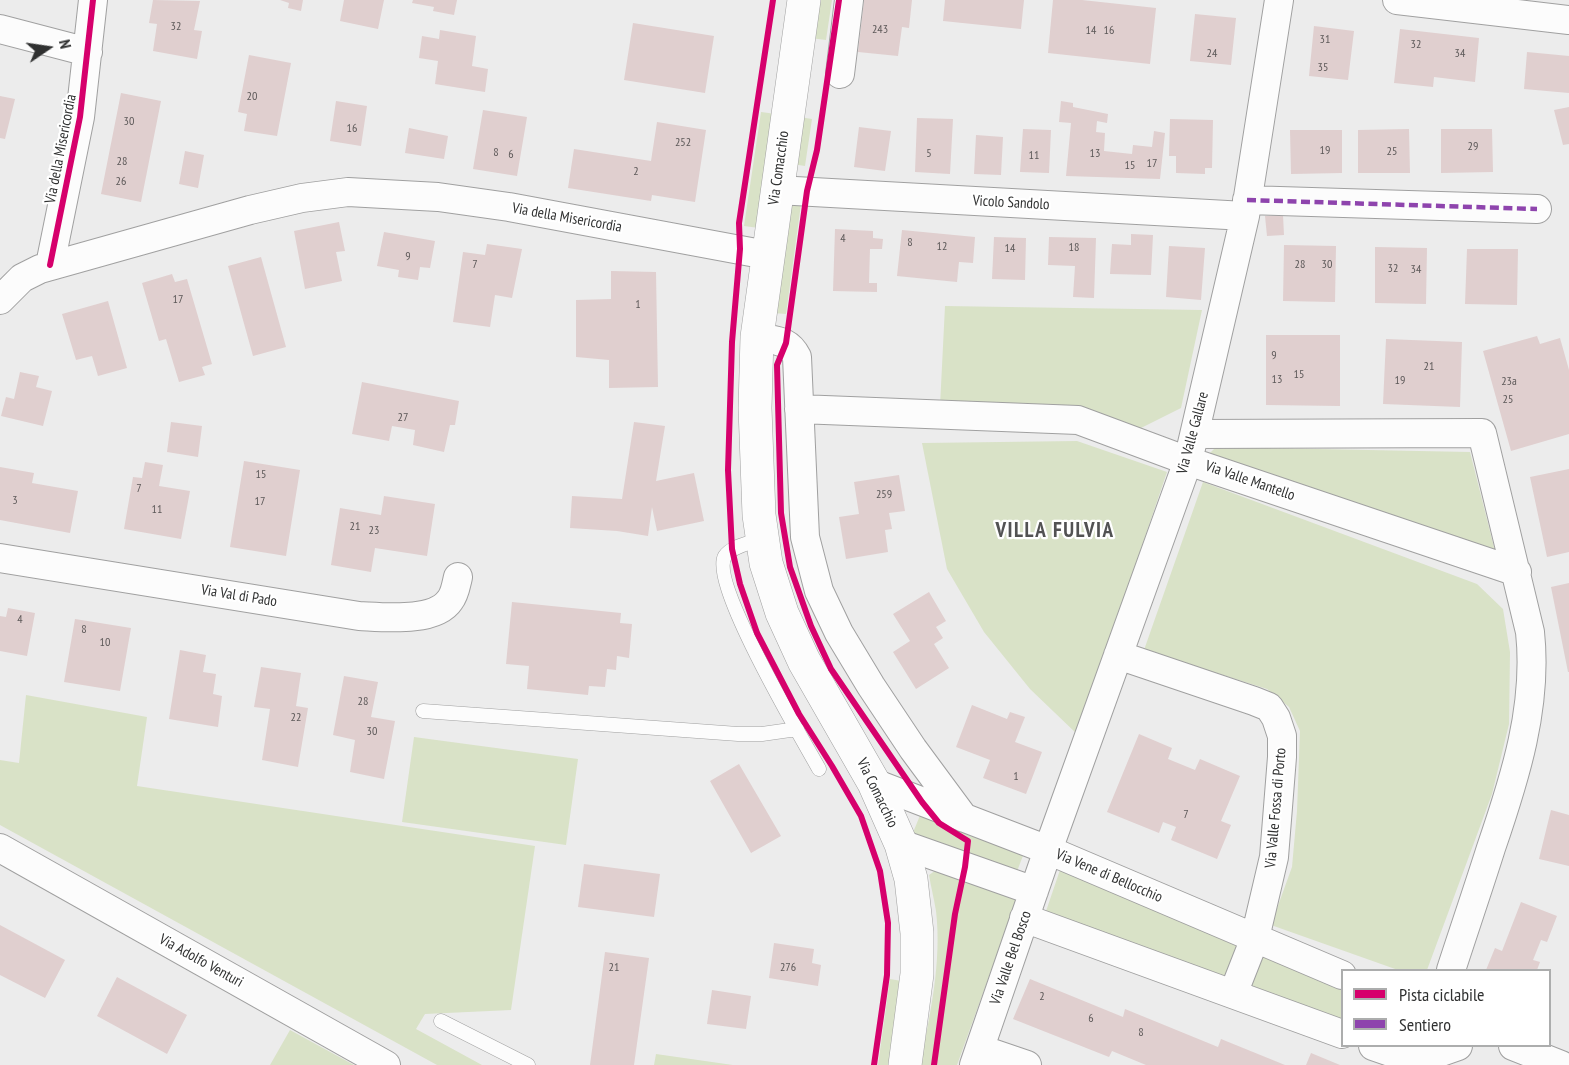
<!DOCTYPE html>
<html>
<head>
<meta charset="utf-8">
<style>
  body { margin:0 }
  #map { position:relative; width:1569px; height:1065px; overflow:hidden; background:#ececec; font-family:"PT Sans Narrow",sans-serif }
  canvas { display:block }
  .legend { position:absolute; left:1341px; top:969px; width:210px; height:78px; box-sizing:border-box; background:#fff; border:2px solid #acadad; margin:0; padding:8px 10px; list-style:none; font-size:18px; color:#303131 }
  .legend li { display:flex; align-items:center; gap:12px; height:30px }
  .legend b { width:30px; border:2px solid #acadad }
  .north { position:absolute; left:18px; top:18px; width:60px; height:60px; -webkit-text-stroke:4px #fff; paint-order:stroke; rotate:77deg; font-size:16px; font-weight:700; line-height:24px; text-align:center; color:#303131 }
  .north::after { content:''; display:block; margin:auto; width:21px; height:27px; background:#303131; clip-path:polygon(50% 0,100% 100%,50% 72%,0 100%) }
</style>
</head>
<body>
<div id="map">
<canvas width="1569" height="1065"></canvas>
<ul class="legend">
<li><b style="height:8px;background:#d6006c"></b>Pista ciclabile</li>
<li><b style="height:8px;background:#8e44ad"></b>Sentiero</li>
</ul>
<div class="north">N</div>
</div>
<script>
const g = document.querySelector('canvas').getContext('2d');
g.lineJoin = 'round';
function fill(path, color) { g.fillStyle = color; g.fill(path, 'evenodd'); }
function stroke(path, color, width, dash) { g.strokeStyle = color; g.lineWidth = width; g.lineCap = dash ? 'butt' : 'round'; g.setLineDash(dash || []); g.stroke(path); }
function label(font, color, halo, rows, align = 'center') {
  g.font = font + ' "PT Sans Narrow",sans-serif'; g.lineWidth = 4.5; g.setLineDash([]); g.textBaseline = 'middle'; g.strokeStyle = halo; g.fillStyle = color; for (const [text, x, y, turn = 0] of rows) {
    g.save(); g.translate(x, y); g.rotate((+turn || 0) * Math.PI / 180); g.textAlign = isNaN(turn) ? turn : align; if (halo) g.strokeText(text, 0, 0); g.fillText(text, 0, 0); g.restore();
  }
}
fill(new Path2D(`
  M816,0h16l-6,40 -16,-2z
  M761,112l15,2 -17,114 -15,-2z
  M799,117l13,2 -7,47 -13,-2z
  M787,202l14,2 -15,110 -13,-1z
  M945,306l257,4 -21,98 -40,20 -59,-18 -142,-4z
  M1077,441l90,31 -89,263 -48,-46 -46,-57 -37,-63 -25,-126z
  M1216,447l254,5 26,103 -288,-100z
  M1203,482l274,102 26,25 7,43 -1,72 -17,70 -65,176h-29l-127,-45 21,-58 5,-56 3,-80 -11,-24 -22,-18 -123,-39z
  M26,695l121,22 -10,69 398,60 -24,164 -86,4 -9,15 66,36h-45l-437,-240v-65l19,3z
  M414,737l164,22 -12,86 -164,-23z
  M921,813l103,40 -8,21 -104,-39z
  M1061,867l186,75 -16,41 -188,-63z
  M939,868l79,28 -61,169h-37c10,-50 22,-103 16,-154 -2,-12 -5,-24 -7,-36z
  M1260,948l82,36v41l-97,-34z
  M890,979l12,2 -10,84h-14z
  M290,1030l64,35h-84z
  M656,1054l77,11h-79z`), '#d9e2c7');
fill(new Path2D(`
  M153,0l47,1 -6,29 8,1 -5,28 -44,-8 4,-27 -8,-1z
  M280,0h23l-2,11 -13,-3 1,-5z
  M344,0h40l-6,29 -38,-8z
  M413,0h44l-3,15 -21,-4 1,-4 -22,-4z
  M864,0h48l-3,28 -7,-1 -4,29 -40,-4z
  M945,0h79l-3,29 -78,-8z
  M1053,0h29l74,8 -6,56 -102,-11z
  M1195,14l41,4 -5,47 -41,-4z
  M633,23l81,13 -9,57 -81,-13z
  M1314,26l40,5 -6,49 -39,-4z
  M1400,29l79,9 -4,44 -41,-5 -1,10 -39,-4z
  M440,30l36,6 -4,30 16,3 -3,23 -50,-8 3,-23 -19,-3 3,-22 17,3z
  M1527,52l42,4v37l-45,-4z
  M249,55l42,8 -14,73 -33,-5 3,-17 -9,-2z
  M121,93l40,8 -20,101 -40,-8z
  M0,96l15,3 -10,40 -5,-1z
  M336,101l31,5 -6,40 -31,-5z
  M1061,101l12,2v4l35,7 -1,9 -10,-2 -1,11 9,1 -1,18 28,3 1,-9 19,2 2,-16 11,2 -5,46 -94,-3 5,-53 -12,-1z
  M1569,107v37l-6,1 -9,-35z
  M483,110l44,7 -10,59 -44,-7z
  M917,118l36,1 -3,55 -35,-2z
  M1170,119l43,1 -1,48h-7v6l-29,-1v-17h-7z
  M657,122l49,8 -11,72 -43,-7 -1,6 -83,-13 6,-39 77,12z
  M859,127l32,4 -6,40 -31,-4z
  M409,128l39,8 -4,23 -39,-6z
  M1023,129l28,1 -2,43 -29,-1z
  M1409,129l1,44h-52v-43z
  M1441,129h51l1,43 -52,1z
  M1290,130h52v43l-51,1z
  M976,135l27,2 -2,38 -27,-1z
  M185,151l19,4 -6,33 -19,-4z
  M1283,215l1,20 -17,1 -2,-20z
  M339,222l6,29 -9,1 6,29 -37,8 -11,-58z
  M835,229l38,2v7l10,1 -1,10h-12l-1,34h8v9l-44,-1z
  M902,230l73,7 -2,26 -14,-1 -2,20 -60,-6z
  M384,232l51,9 -5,27 -10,-1 -2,13 -20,-3 1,-7 -22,-4z
  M1131,234l22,1 -2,40 -41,-1 2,-30 19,1z
  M994,237l32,1 -1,42 -33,-1z
  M1049,237l47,1 -2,60 -21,-1 2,-31 -27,-1z
  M487,244l35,5 -10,49 -17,-3 -5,32 -37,-5 10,-70 22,3z
  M1284,245l52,1 -1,56 -52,-1z
  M1169,246l36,2 -4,52 -35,-3z
  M1375,247l52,1 -1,56 -51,-1z
  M1467,249h51l-1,56 -52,-1z
  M261,257l25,90 -33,9 -25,-90z
  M611,271l45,1 2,115 -49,1v-28l-33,-3v-57l35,-1z
  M172,274l3,8 12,-3 25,85 -10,3 3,8 -26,7 -13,-43 -7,2 -17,-58z
  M108,301l19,67 -29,8 -6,-20 -16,4 -14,-46z
  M1266,335h74v71l-74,-1z
  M1537,336l3,8 20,-6 9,32v64l-58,17 -28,-100z
  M1386,339l76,3 -2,65 -77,-3z
  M20,372l19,4 -3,11 16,4 -9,35 -42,-10 5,-19 8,2z
  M362,382l97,19 -4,24h-5l-6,27 -31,-7 2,-15 -23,-4 -3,15 -37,-7z
  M171,422l31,4 -4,31 -31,-5z
  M634,422l31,4 -9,55 38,-8 10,48 -47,10 -5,-24 -4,29 -31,-5 -47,-3 2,-32 50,3z
  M244,461l56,9 -14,86 -56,-9z
  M145,462l18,3 -4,21 31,5 -9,48 -57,-10 9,-52 9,1z
  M0,467l34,6 -2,10 46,8 -8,42 -70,-13z
  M1569,469v83l-22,5 -17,-80z
  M899,475l6,36 -16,2 3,16 -7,1 3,22 -42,7 -7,-42 20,-3 -5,-32z
  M384,496l51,8 -8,52 -52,-8 -4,24 -40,-7 9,-57 41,7z
  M1569,583v89h-1l-17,-85z
  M929,592l17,29 -10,6 7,11 -9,6 15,24 -33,21 -23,-37 17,-11 -17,-27z
  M512,602l109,11 -1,10 12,1 -3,34 -12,-2 -1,14 -9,-1 -2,18 -16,-1 -1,9 -61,-6 2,-23 -23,-2z
  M8,608l27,5 -8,43 -27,-5v-35l6,1z
  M75,619l56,9 -11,63 -56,-9z
  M180,650l26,5 -3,17 13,2 -3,20 9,2 -4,31 -49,-8z
  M261,667l40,6 -5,33 12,2 -10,59 -36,-7 8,-51 -16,-2z
  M344,676l34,6 -7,35 24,4 -11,58 -34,-7 5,-32 -22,-5z
  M972,705l35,14 3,-7 15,5 -10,25 27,10 -16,42 -43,-16 7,-18 -34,-13z
  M1139,734l33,14 -4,11 27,11 5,-11 40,17 -19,45 10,4 -14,34 -46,-19 5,-13 -13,-5 -4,11 -52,-21z
  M739,764l42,72 -30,17 -41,-72z
  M1551,810l18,5v51l-30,-7z
  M584,864l76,10 -6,43 -76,-10z
  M1521,902l36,14 -10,26 -6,-2 -8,20 7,2 -3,8h-51l9,-22 7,3z
  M0,925l65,35 -20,38 -45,-23z
  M774,943l40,6 -2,14 9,2 -3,21 -49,-8z
  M605,952l44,6 -15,107h-44z
  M117,977l70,38 -20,39 -70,-38z
  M1030,979l93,38 2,-8 93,38 3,-8 64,26h-139l-34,-14 -3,6 -96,-38z
  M712,990l39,6 -5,33 -39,-5z
  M1311,1053l29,12h-34z`), '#e0cfcf');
const service = new Path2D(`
  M762,538c-11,5 -30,8 -37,18 -16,26 78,184 94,213
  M423,711l315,23h24l35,-5
  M441,1021l87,44`);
const minor = new Path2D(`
  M1397,0l172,20
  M0,29l88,23
  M840,74l9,-74
  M777,190l468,26
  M1247,200l290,9
  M50,265l30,-148 13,-117
  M0,300l22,-22 18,-9 210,-59 52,-12 46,-6 90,5 71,10 258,48
  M757,337c18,4 31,2 40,20l8,180 14,54 20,42 32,53 42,63 51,69
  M799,409l279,11 110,41 329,111
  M1195,434l287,-1 48,199c8,74 -15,146 -39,216 -13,41 -27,82 -40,122
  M0,558l359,58c24,1 76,7 91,-16 5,-6 6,-15 8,-23
  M1118,655l136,46 15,6 7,11 6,18v21l-8,100 -19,81 -22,56
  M874,783l174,67 294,125
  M901,844l133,47
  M0,848l386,217
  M1024,918l318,116
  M1373,1046l43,15 42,-15
  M1513,1046l48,19
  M980,1049l47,16
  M974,1065l74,-215 140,-389 57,-245 34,-216`);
const secondary = new Path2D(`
  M804,0l-47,337 -2,71 4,107 7,48 16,50 22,48 70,122 27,61 10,35 6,54v41l-12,91`);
stroke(service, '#a0a0a0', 15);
stroke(minor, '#a0a0a0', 30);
stroke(secondary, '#a0a0a0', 34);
stroke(service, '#fcfcfc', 14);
stroke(minor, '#fcfcfc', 28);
stroke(secondary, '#fcfcfc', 33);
stroke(new Path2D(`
  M1247,200l290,9`), '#8e44ad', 4.5, [9, 4.5]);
stroke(new Path2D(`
  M773,0l-34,223 1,26 -8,93 -4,128 4,79 8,35 17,49 42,81 33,52 29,50 19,55 8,52 -1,52 -13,90
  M839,0l-22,150 -10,41 -21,152 -9,22 4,148 9,54 21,59 20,43 91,133 17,21 29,18 -3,26 -10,47 -21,151
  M50,265l30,-148 13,-117`), '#d6006c', 6);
label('12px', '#5c5858', null, [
  ["32",176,27],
  ["243",880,30],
  ["14",1091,31],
  ["16",1109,31],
  ["31",1325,40],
  ["32",1416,45],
  ["24",1212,54],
  ["34",1460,54],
  ["35",1323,68],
  ["20",252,97],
  ["30",129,122],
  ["16",352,129],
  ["252",683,143],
  ["29",1473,147],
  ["19",1325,151],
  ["25",1392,152],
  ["8",496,153],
  ["5",929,154],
  ["13",1095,154],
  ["6",511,155],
  ["11",1034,156],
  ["28",122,162],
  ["17",1152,164],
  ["15",1130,166],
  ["2",636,172],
  ["26",121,182],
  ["4",843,239],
  ["8",910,243],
  ["12",942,247],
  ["18",1074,248],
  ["14",1010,249],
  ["9",408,257],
  ["7",475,265],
  ["28",1300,265],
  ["30",1327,265],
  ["32",1393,269],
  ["34",1416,270],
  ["17",178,300],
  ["1",638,305],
  ["9",1274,356],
  ["21",1429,367],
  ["15",1299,375],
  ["13",1277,380],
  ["19",1400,381],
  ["23a",1509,382],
  ["25",1508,400],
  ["27",403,418],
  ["15",261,475],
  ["7",139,489],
  ["259",884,495],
  ["3",15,501],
  ["17",260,502],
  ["11",157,510],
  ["21",355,527],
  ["23",374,531],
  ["4",20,620],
  ["8",84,630],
  ["10",105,643],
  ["28",363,702],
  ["22",296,718],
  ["30",372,732],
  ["1",1016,777],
  ["7",1186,815],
  ["21",614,968],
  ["276",788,968],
  ["2",1042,997],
  ["6",1091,1019],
  ["8",1141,1033]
]);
label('15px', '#303131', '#fff', [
  ["Via della Misericordia",61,149,-79],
  ["Via Comacchio",779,168,-82],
  ["Vicolo Sandolo",1011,203,3],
  ["Via della Misericordia",567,218,10],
  ["Via Valle Gallare",1193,433,-75],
  ["Via Valle Mantello",1250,481,19],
  ["Via Val di Pado",239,596,9],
  ["Via Comacchio",877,793,64],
  ["Via Valle Fossa di Porto",1276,808,-85],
  ["Via Vene di Bellocchio",1109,876,23],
  ["Via Valle Bel Bosco",1011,958,-71],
  ["Via Adolfo Venturi",201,961,29]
]);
g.letterSpacing = '1.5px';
label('bold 21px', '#525253', '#fff', [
  ["VILLA FULVIA",1055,531]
]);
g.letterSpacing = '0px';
</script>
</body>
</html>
